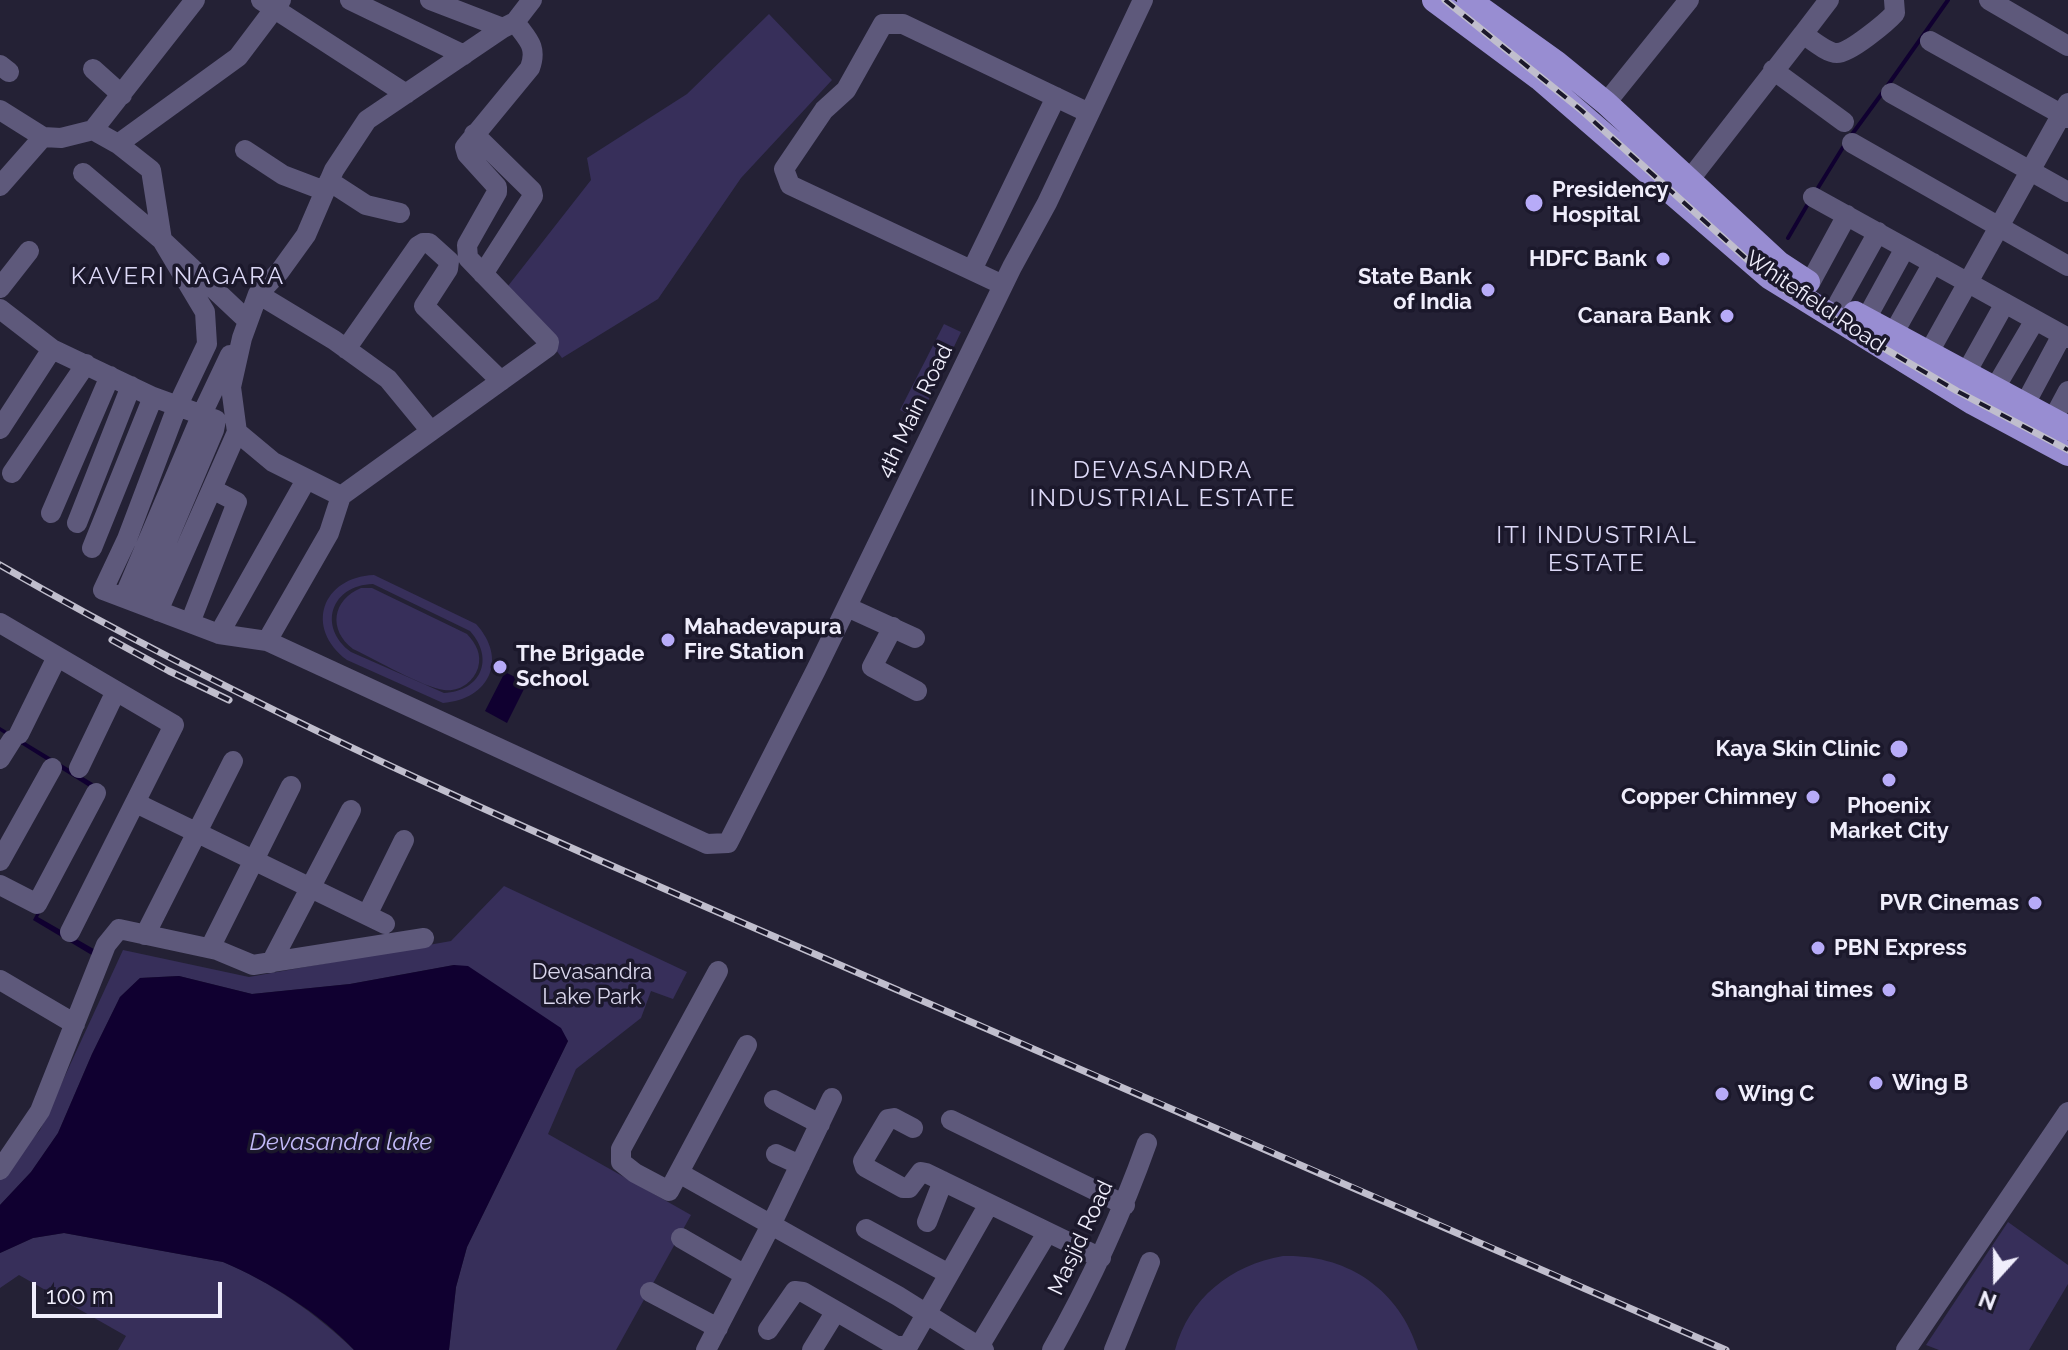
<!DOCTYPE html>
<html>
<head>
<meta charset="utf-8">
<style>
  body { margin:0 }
  #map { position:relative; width:2068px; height:1350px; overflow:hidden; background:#242135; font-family:Raleway,sans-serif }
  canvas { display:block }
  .north { position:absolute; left:1956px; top:1238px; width:80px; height:80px; -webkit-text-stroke:6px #1b182b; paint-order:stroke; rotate:201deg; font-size:22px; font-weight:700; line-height:32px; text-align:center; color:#f0eefc }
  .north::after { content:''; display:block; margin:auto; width:28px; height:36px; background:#f0eefc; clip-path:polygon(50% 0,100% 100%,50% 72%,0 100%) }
  .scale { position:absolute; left:32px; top:1282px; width:190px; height:36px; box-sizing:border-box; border:4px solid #f0eefc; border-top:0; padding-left:10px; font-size:24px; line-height:28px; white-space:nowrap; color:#f0eefc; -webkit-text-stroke:6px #1b182b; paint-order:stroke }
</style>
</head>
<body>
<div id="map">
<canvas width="2068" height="1350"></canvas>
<div class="north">N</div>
<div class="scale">100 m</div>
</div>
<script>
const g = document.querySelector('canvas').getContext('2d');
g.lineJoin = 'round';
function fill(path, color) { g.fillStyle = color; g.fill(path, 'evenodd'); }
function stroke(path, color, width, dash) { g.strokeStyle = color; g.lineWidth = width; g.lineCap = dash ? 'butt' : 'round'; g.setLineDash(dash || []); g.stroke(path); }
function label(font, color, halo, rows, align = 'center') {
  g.font = font + ' Raleway,sans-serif'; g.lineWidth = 7; g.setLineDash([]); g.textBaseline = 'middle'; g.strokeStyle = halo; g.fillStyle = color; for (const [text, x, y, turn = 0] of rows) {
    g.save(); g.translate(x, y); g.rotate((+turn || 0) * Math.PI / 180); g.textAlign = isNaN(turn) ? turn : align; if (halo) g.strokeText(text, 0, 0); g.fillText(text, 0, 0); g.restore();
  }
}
fill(new Path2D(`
  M769,14l63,66 -91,98 -83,121 -96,59 -54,-72 83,-106 -4,-22 100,-64z
  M944,324l17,8 -42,88 -19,-10z
  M374,575l102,49c32,35 14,75 -33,79l-96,-43c-43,-32 -25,-83 27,-85zM373,584l97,47c25,28 11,60 -26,62l-93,-41c-34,-25 -20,-67 22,-68z
  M361,588h11l95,46c9,10 15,20 11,34 -5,14 -18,24 -34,22 -19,-2 -70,-31 -91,-41 -25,-19 -21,-49 8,-61z
  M504,886l183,86 -14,27 -22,-8 -10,27 -65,51 -28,65 143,81 -75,135h-167l7,-63 11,-40 101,-206 -114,-76 -104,19 -98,10 -73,-18 -39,2 -20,19 -28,57 -34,79 -27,39 -31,33v-29l40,-46 83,-180 126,27 202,-36z
  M2008,1222l60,43v19l-39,66h-90l-13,-5z
  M64,1233l159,29c48,20 94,52 131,88h-236l8,-14 -107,-61 -19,13v-35l33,-15z
  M1283,1256c64,-2 116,33 135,94h-243c14,-52 56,-85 108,-94z`), '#372f5a');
fill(new Path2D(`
  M505,672l22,11 -20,40 -22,-12z
  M0,727l106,64 -13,21 2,3 -57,102 61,35 -4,5 -62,-37 66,-127 -99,-62z
  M454,965l14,1 93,62 7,13 -101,206 -11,40 -7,63h-95c-33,-36 -86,-69 -131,-88l-159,-29 -31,5 -33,15v-48l31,-33 27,-39 34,-79 28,-57 20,-19 39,-2 73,18 98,-10z`), '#100030');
stroke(new Path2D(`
  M1888,85l60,-85
  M1850,137l33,-45
  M1816,191l29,-47
  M1788,238l21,-36`), '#100030', 4);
stroke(new Path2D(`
  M261,0l145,94
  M350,0l114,55
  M430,0l73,28
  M1989,0l79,46
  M1803,34l26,-34
  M1930,41l138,77
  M0,65l9,7
  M93,69l29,26
  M1773,70l71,52
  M1891,93l177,99
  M1606,103l83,-103
  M0,110l43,27 18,1 32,-8 102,-130
  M93,130l25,14 33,26 11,70 43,72 2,32 -30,63 -50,132 -24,51 116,44 48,7 440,203 21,-1 88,-173 196,-403 35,-64 96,-203
  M474,134l58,57 1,5 -50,78
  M1852,143l216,123
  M118,144l120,-87 43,-57
  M245,150l38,25 42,16
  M83,173l79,67 86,81
  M1690,179l113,-145c9,6 24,19 34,19 13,0 50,-31 58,-40l-1,-13
  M329,181l37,24 34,8
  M0,186l43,-49
  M1813,197l255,141
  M972,270l84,-173
  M1810,283l37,-68
  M1003,285l-213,-100 -6,-16 40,-59 22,-20 37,-66h20l186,89
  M0,288l29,-37
  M258,294l76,46 54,39 42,51
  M1839,302l39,-70
  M0,309l52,40 101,48 63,23 -2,10 -69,163 -7,9
  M1866,319l39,-71
  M1893,334l40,-71
  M346,349l72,-103 5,-3h6l20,18 -1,8 -24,37 77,75
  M1928,354l140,-251
  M1966,373l39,-70
  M1995,388l40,-68
  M2025,404l37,-69
  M2053,419l15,-28
  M0,429l52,-80
  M12,473l74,-109
  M341,496l207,-149 1,-5 -81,-84 -1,-13 30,-53v-5l-30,-33 -2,-7 65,-79c8,-22 -3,-29 -15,-46
  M51,513l59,-137
  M77,523l54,-137
  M92,548l61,-151
  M124,597l78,-183 28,-59
  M847,607l68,31
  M158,611l79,-179
  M0,623l174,102 -104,207
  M190,623l47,-121 -25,-13
  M893,627l-21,40 45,24
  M219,634l87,-154
  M267,641l62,-108 12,-37 -68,-34 -36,-30 -6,-45 11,-49 16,-44 22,-23 26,-36 28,-65 33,-50 136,-92 12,-6 17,-22
  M19,734l38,-77
  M0,759l12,-19
  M79,768l37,-77
  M136,803l249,121
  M0,861l52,-93
  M0,885l37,19 59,-111
  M367,915l37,-75
  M145,935l88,-174
  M210,948l81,-162
  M271,963l80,-153
  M718,971l-97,178v13l14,11 34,18 78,-146
  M0,980l75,44
  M774,1100l46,24
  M951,1120l174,85
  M913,1128l-19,-10 -6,1 -25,42 2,6 38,21h6l12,-16 5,1 175,85
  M776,1154l24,11
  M0,1170l40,-59 66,-166 13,-16 98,21 36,15 171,-27
  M679,1173l219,123 86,54
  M927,1222l16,-41
  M866,1229l83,45
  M681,1238l64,37
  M650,1292l68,36
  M768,1330l27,-39 8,1 33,19
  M706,1350l66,-127 60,-125
  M812,1350l24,-39 60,35h12l81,-142
  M977,1350l70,-117
  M1052,1350c38,-67 69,-134 95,-207
  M1114,1350l36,-88
  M1906,1350l162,-238`), '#5e597b', 20);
stroke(new Path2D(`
  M1434,0l105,78 230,199 204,126 95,51
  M1469,0l88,63 49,40 173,160 29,19
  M1855,313l213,115`), '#988dd2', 24);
const rail = new Path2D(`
  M1445,0l135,109 180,162 28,21 169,99 111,59
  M0,565c262,151 540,270 817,390 303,131 606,262 909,395
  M112,640l57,31 60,29`);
stroke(rail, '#c0becd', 7);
stroke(rail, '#1b182b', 4, [12]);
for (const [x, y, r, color] of [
  [1534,203,10,"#b7abf8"],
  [1663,259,8,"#b7abf8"],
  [1488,290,8,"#b7abf8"],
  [1727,316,8,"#b7abf8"],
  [668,640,8,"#b7abf8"],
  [500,667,8,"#b7abf8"],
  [1899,749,10,"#b7abf8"],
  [1889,780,8,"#b7abf8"],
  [1813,797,8,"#b7abf8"],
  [2035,903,8,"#b7abf8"],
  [1818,948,8,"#b7abf8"],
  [1889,990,8,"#b7abf8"],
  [1876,1083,8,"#b7abf8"],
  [1722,1094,8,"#b7abf8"]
]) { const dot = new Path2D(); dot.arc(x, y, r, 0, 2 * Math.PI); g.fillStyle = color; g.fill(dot); stroke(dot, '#1b182b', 3); }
label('bold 22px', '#f0eefc', '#1b182b', [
  ["Presidency",1552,190,"left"],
  ["Hospital",1552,215,"left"],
  ["HDFC Bank",1647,259],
  ["State Bank",1472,277],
  ["of India",1472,302],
  ["Canara Bank",1711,316],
  ["Mahadevapura",684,627,"left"],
  ["Fire Station",684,652,"left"],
  ["The Brigade",516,654,"left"],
  ["School",516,679,"left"],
  ["Kaya Skin Clinic",1881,749],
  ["Copper Chimney",1797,797],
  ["Phoenix",1889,806,"center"],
  ["Market City",1889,831,"center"],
  ["PVR Cinemas",2019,903],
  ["PBN Express",1834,948,"left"],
  ["Shanghai times",1873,990],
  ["Wing B",1892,1083,"left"],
  ["Wing C",1738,1094,"left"]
], 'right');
label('22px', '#f0eefc', '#1b182b', [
  ["Whitefield Road",1815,302,34],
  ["4th Main Road",915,411,-64],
  ["Masjid Road",1081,1238,-65]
]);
label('22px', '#dad7ed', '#1b182b', [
  ["Devasandra",592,972],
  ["Lake Park",592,997]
]);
g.letterSpacing = '2px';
label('24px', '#ddd9f7', '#1b182b', [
  ["KAVERI NAGARA",178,277],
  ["DEVASANDRA",1163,471],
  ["INDUSTRIAL ESTATE",1163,499],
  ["ITI INDUSTRIAL",1597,536],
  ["ESTATE",1597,564]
]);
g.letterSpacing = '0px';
label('italic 24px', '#c3baf9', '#1b182b', [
  ["Devasandra lake",341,1143]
]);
</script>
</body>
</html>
